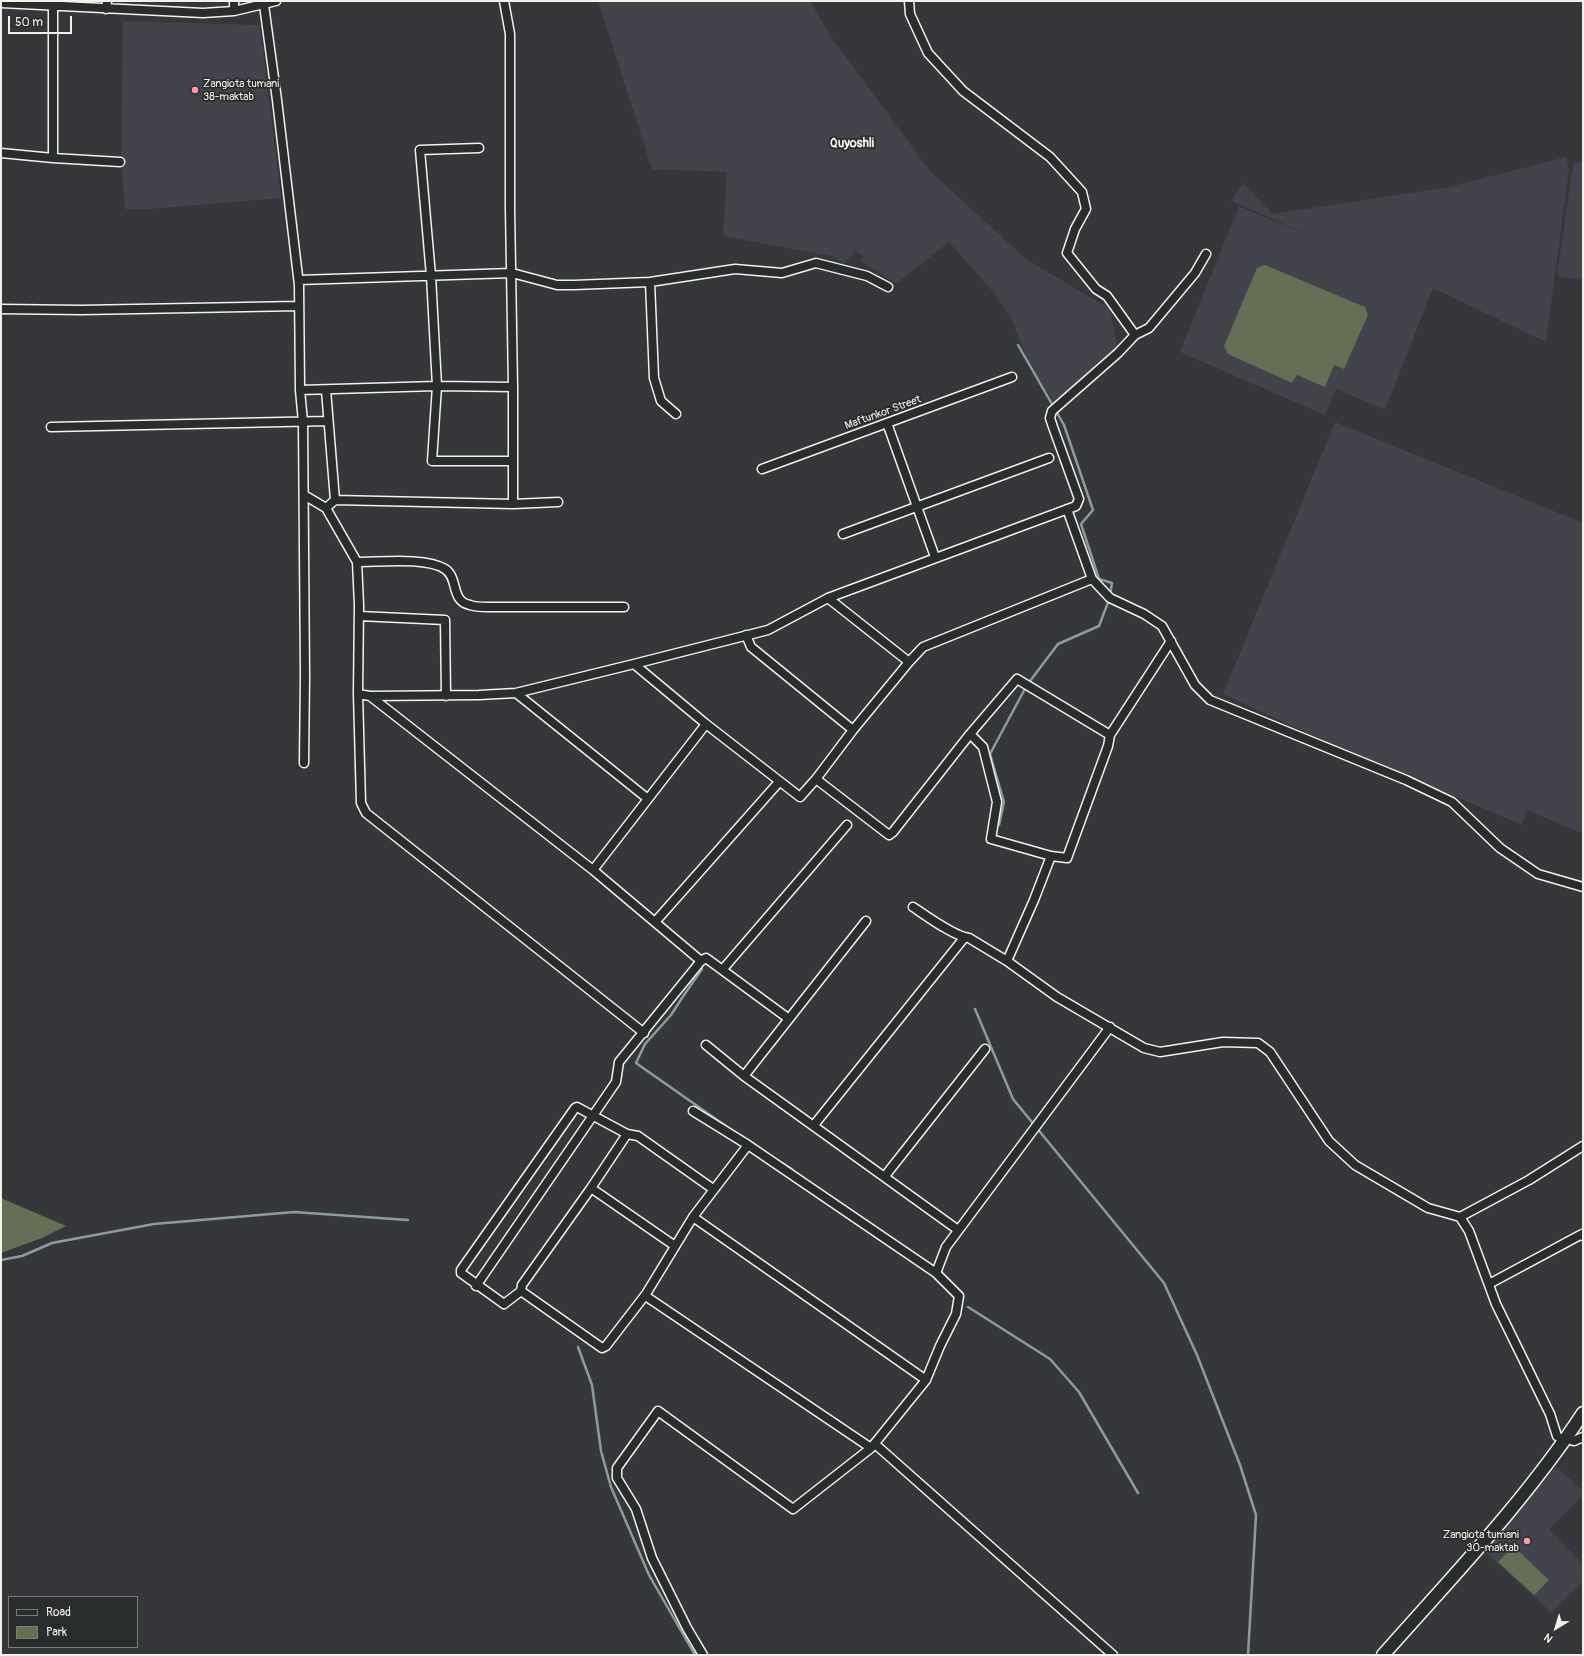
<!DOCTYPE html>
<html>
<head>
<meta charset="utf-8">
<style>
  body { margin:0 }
  #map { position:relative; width:1584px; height:1656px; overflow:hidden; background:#35373b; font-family:Pangolin,sans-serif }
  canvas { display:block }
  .frame { position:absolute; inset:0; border:2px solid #f4f1e8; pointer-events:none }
  .legend { position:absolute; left:8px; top:1596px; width:130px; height:52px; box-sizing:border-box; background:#2a2d2e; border:1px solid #7b7b78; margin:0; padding:5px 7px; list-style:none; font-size:12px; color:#f4f1e8 }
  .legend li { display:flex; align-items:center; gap:8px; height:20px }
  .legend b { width:20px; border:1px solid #7b7b78 }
  .north { position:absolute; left:1536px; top:1608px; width:40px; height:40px; -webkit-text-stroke:3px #2a2d2e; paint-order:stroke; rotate:218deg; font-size:11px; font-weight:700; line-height:16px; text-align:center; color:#f4f1e8 }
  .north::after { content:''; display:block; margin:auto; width:14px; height:18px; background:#f4f1e8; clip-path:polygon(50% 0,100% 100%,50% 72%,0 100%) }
  .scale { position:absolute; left:8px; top:16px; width:64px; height:18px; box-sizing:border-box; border:2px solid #f4f1e8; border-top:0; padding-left:5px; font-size:12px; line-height:14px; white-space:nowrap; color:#f4f1e8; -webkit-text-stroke:3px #2a2d2e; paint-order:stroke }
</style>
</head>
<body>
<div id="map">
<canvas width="1584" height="1656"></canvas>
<div class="frame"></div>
<ul class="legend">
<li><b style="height:5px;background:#2a2d2e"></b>Road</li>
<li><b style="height:11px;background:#656f55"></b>Park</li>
</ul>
<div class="north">N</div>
<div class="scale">50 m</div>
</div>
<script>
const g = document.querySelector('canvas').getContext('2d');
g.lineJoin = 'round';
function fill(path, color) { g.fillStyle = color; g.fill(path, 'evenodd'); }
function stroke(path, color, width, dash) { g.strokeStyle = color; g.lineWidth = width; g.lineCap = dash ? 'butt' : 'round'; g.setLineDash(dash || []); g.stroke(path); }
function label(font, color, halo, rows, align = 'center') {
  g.font = font + ' Pangolin,sans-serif'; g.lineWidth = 3.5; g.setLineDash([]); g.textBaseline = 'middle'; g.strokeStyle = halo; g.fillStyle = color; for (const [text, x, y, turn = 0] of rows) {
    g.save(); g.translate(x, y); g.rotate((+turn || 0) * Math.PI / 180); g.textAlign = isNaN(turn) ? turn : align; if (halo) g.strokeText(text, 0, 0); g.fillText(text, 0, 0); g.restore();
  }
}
fill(new Path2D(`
  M598,1h212l24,40 96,130 96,88 84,50 8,42 -63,52 -25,-36 -17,-45 -18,-28 -46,-52 -53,42 -35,-23 3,-4 -8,-6 -13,13 -7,-7 -113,-21 4,-64 -75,-3z
  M123,21l137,4 21,173 -131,11h-25l-4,-55z
  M1566,157l3,13 -23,172 -113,-54 -48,122 -49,-21 -11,26 -145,-63 59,-146 105,44 -113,-49 12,-18 30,31 176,-27z
  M1583,161v119l-26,-4 16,-112z
  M1335,422l248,101v302l-2,8 -54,-23 -5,15 -215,-92 -84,-39z
  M1556,1466l27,25v4l-34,34 34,35v17l-31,32 -67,-61z`), '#42434b');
fill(new Path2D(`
  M1265,265l100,42 3,8 -24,54 -10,-4 -9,22 -28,-12 -5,8 -64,-29 -4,-8 33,-78z
  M1,1198l65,28 -24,12 -41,15z
  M1513,1546l36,34 -15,15 -36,-33z`), '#656f55');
stroke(new Path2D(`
  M1018,345l46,80 29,85 -12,14 18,55 13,4 -2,12
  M999,825l5,-23 -14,-48 37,-69 31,-41 41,-18 10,-26
  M702,969l-18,26 -13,20 -26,29 -9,19 97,68
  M975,1009l38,90 151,184 33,72 43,110 16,50 -8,140
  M782,1163l10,6
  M1,1260l21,-4 30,-13 102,-19 140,-12 114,8
  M968,1307l82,52 29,33 59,101
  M578,1347l14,38 9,66 10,36 38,88 46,80`), '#8d9b9e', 2.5);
const street = new Path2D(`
  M234,1v10
  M504,1l6,33v174l3,179
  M909,1l1,13 18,39 35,38 87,66 32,35 4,17 -11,20 -8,24 29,36 11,7 28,39
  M1,3l202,10 31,-2 42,-10
  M264,5l13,95 22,185 1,105 3,32 2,254 -1,87
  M106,9l1,-8
  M479,148l-59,2 11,126 6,110 -5,75h81
  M1,153l52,5 67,4
  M53,158v-152
  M299,280l213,-7 45,12h17l76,-3 85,-13 47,4 34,-10 51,13 21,11
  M650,282l4,96 7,23 15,13
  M1,309l80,1 218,-4
  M300,390l137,-4 76,1v117
  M326,390l9,110
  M887,423l48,134
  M51,427l277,-6
  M762,469l250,-92
  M304,495l22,13 31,54 2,43 -1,89 3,109 5,10 278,220
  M326,508l9,-8 178,4 45,-2
  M1067,509l25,70 18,19 34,16 18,12 33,59 15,15 196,80 46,22 48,46 38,26 45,13
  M843,534l206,-76
  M357,562c24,0 69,-5 88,7 14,9 5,32 25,36 5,2 12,2 18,2h136
  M828,598l248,-92 3,-7 -26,-72 -3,-9 2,-7 66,-58 17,-18 14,-7 46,-55 11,-19
  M359,616l86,4 1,76
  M746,635l5,12 102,83
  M909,662l14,-15 169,-68
  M516,693l132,106
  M358,694l12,2 223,174 108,91 5,-3 83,61
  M370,696l109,-1 37,-2 118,-29 72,60 94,73 16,-18 37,-49 56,-68 -81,-64 -60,32 -134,34
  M970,734l13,13 14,55 -6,37 60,17 -17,44 -27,61
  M1110,735l61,-94
  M816,779l73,56 4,-3 77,-98 47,-55 93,56 -2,11 -41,112 -16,-2
  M593,870l113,-146
  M913,907c12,8 42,30 56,31l38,23 50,36 87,51 16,4 63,-10 35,1 12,9 59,89 26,24 73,43 32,9 9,14 27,73 54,110 7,22 7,5
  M655,922l124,-140
  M723,969l124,-144
  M706,1045l38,31 214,154
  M744,1076l122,-155
  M693,1111l55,34 188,128
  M814,1125l150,-187
  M627,1134l-36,54 84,58
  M885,1176l100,-127
  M591,1188l-69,97 -1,6 81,57 4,-2 40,-52 47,-77 55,-72
  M693,1217l233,163
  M1460,1217l69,-37 54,-34
  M1489,1284l93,-50 1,2
  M476,1286l140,-204 3,-20 82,-101
  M521,1291l-17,13 -43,-31v-3l114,-162 2,-1 50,27 11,2 75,53
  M646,1294l1,3 224,151
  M1566,1438l8,3 9,-4
  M875,1444l238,211
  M703,1655l-16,-27 -35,-70 -16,-49 -19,-31v-10l41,-57 135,98 78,-61 55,-68 14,-34 16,-32 3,-18 -23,-23 10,-26 164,-220`);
const secondary = new Path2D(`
  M1383,1655c69,-78 143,-155 200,-242`);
stroke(street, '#f4f1e8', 11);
stroke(secondary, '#f4f1e8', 15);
stroke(street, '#2a2d2e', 8);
stroke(secondary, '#2a2d2e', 12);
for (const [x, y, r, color] of [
  [195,90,4,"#ff9aa2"],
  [1527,1541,4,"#ff9aa2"]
]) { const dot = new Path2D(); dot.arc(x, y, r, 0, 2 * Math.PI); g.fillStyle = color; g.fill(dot); stroke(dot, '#2a2d2e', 1.5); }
label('11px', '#f4f1e8', '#2a2d2e', [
  ["Zangiota tumani",203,84],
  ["38-maktab",203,97],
  ["Zangiota tumani",1519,1535,"right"],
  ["30-maktab",1519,1548,"right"]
], 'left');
label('11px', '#f4f1e8', '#2a2d2e', [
  ["Maftunkor Street",883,413,-20]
]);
label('bold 13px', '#f4f1e8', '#2a2d2e', [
  ["Quyoshli",852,144]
]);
</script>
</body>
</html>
